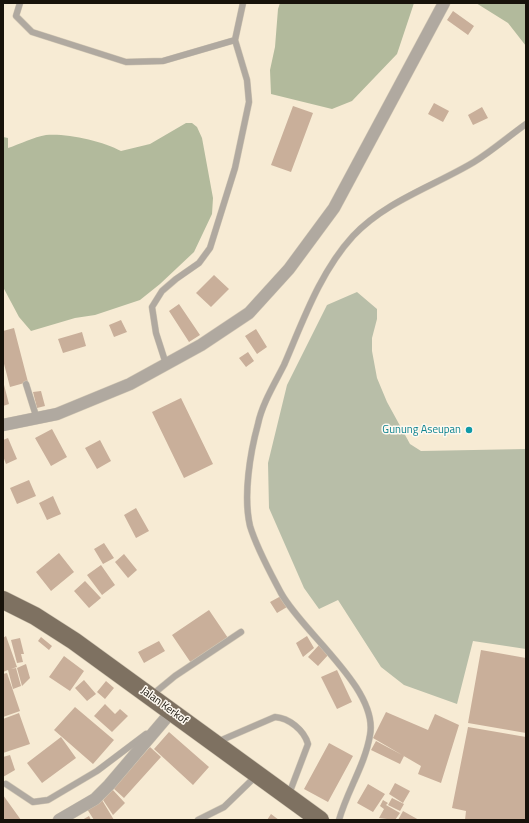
<!DOCTYPE html>
<html>
<head>
<meta charset="utf-8">
<style>
  body { margin:0 }
  #map { position:relative; width:529px; height:823px; overflow:hidden; background:#f7ebd4; font-family:"Titillium Web",sans-serif }
  canvas { display:block }
  .frame { position:absolute; inset:0; border:4px solid #17120a; pointer-events:none }
</style>
</head>
<body>
<div id="map">
<canvas width="529" height="823"></canvas>
<div class="frame"></div>
</div>
<script>
const g = document.querySelector('canvas').getContext('2d');
g.lineJoin = 'round';
function fill(path, color) { g.fillStyle = color; g.fill(path, 'evenodd'); }
function stroke(path, color, width, dash) { g.strokeStyle = color; g.lineWidth = width; g.lineCap = dash ? 'butt' : 'round'; g.setLineDash(dash || []); g.stroke(path); }
function label(font, color, halo, rows, align = 'center') {
  g.font = font + ' "Titillium Web",sans-serif'; g.lineWidth = 3; g.setLineDash([]); g.textBaseline = 'middle'; g.strokeStyle = halo; g.fillStyle = color; for (const [text, x, y, turn = 0] of rows) {
    g.save(); g.translate(x, y); g.rotate((+turn || 0) * Math.PI / 180); g.textAlign = isNaN(turn) ? turn : align; if (halo) g.strokeText(text, 0, 0); g.fillText(text, 0, 0); g.restore();
  }
}
fill(new Path2D(`
  M357,292l20,17v10l-5,19v13l5,27 10,24 23,42 11,7 105,-2v200l-53,-8 -16,63 -53,-19 -23,-18 -43,-67 -19,9 -15,-21 -35,-80 -1,-45 19,-78 40,-80z`), '#b8bea8');
fill(new Path2D(`
  M280,3h134l-17,51 -45,47 -20,8 -61,-15 -1,-24 5,-23 3,-38z
  M476,3h50v43l-18,-23z
  M186,123h6l5,4 5,11 11,60 -1,16 -18,38 -34,32 -20,16 -45,15 -20,3 -44,13 -12,-14 -16,-30v-150l5,1v10c12,-4 26,-11 38,-13 20,-2 57,6 75,16l29,-7z`), '#b2ba9c');
fill(new Path2D(`
  M453,11l21,15 -6,9 -21,-15z
  M434,103l15,8 -6,11 -15,-8z
  M293,106l20,7 -22,59 -20,-7z
  M482,107l6,11 -15,7 -5,-10z
  M214,275l15,14 -18,18 -15,-14z
  M179,304l21,31 -11,7 -20,-31z
  M121,320l6,12 -13,5 -5,-12z
  M14,328l14,54 -18,5 -7,-27v-29z
  M256,329l11,18 -10,7 -12,-18z
  M82,332l4,14 -23,7 -5,-14z
  M248,352l6,9 -8,6 -7,-9z
  M3,381l6,23 -6,2z
  M41,391l4,15 -8,2 -4,-16z
  M181,398l32,66 -29,14 -32,-66z
  M52,429l15,28 -16,9 -16,-28z
  M8,438l9,21 -11,5 -3,-8v-16z
  M100,440l11,21 -14,8 -12,-21z
  M29,480l7,16 -19,8 -7,-16z
  M53,496l8,18 -14,6 -8,-17z
  M136,508l13,23 -13,7 -12,-23z
  M104,543l10,15 -11,6 -9,-15z
  M59,553l15,19 -23,19 -15,-19z
  M124,554l13,16 -9,8 -13,-16z
  M101,565l14,20 -13,10 -15,-20z
  M85,581l16,17 -12,10 -15,-17z
  M281,596l6,11 -10,6 -7,-11z
  M209,610l19,28 -37,25 -19,-28z
  M6,636l11,31 -6,2 5,-1 5,18 -8,3 -5,-19 -5,2v-34z
  M307,636l7,12 -11,9 -7,-14z
  M41,637l11,9 -3,4 -11,-9z
  M20,638l4,16h-3l2,8 -6,1 -6,-23z
  M159,641l6,10 -21,12 -6,-11z
  M319,645l10,9 -11,12 -10,-9z
  M481,650l45,8v75l-58,-10z
  M64,656l20,15 -14,20 -21,-14z
  M26,664l4,14 -8,8 -5,-18z
  M337,670l15,32 -15,7 -16,-32z
  M7,673l13,38 -17,6v-43z
  M84,680l12,14 -9,7 -12,-13z
  M106,681l8,7 -9,11 -8,-7z
  M105,704l10,10 5,-5 8,7 -16,16 -18,-16z
  M75,707l39,33 -21,24 -39,-34z
  M386,712l42,18 7,-16 24,11 -18,58 -23,-9 3,-8 -48,-28z
  M19,713l11,31 -27,9v-34z
  M468,727l58,10v83h-61l1,-9 -14,-3z
  M169,732l40,35 -16,18 -39,-36z
  M61,737l15,21 -34,25 -15,-20z
  M376,741l28,15 -4,8 -29,-14z
  M329,743l24,13 -25,46 -24,-13z
  M150,747l11,10 -37,41 -11,-10z
  M10,755l5,15 -12,7v-20z
  M395,783l15,8 -7,12 -14,-9z
  M368,784l17,10 -12,18 -16,-9z
  M112,789l13,14 -12,12 -10,-15z
  M3,795l18,25h-18z
  M392,798l12,6 -4,7 -12,-6z
  M102,800l12,20h-20l-7,-11z
  M383,800l5,3 -2,2 14,8 -5,7 -16,-2 5,-9 -4,-3z
  M403,811l16,9h-21z
  M271,814l8,6h-12z
  M89,816l2,4h-9z`), '#c9af9a');
const service = new Path2D(`
  M20,3l-4,13 16,16 94,30 37,-1 72,-21
  M166,364l-10,-31 -4,-26 10,-16 14,-12 23,-16 11,-15 25,-80 14,-66 -2,-22 -12,-40 8,-37
  M26,384l11,35
  M152,695l23,-19 66,-44
  M217,742l58,-25c14,1 29,13 33,27l-19,50
  M6,784l27,18 15,-2 49,-29 49,-37
  M198,820l26,-13 32,-31
  M339,820c8,-29 26,-55 31,-85 9,-46 -68,-103 -89,-142 -11,-21 -24,-44 -31,-67 -7,-30 0,-73 8,-102 4,-20 17,-41 26,-59 19,-44 36,-93 69,-129 33,-35 81,-50 121,-74 18,-11 35,-26 52,-38`);
const minor = new Path2D(`
  M3,425l54,-11 73,-30 71,-39 48,-32 40,-44 45,-61 110,-205
  M59,820l36,-21 14,-14 63,-74`);
const primary = new Path2D(`
  M3,600l32,16 39,25 246,179`);
stroke(service, '#d3c8b4', 7);
stroke(minor, '#d3c8b4', 13);
stroke(primary, '#d3c8b4', 19);
stroke(service, '#b0a9a0', 6);
stroke(minor, '#b0a9a0', 12);
stroke(primary, '#7e7161', 18);
for (const [x, y, r, color] of [
  [469,430,4,"#0f9aa8"]
]) { const dot = new Path2D(); dot.arc(x, y, r, 0, 2 * Math.PI); g.fillStyle = color; g.fill(dot); stroke(dot, '#fef9f0', 1.5); }
label('11px', '#0d838f', '#fef9f0', [
  ["Gunung Aseupan",461,430]
], 'right');
label('11px', '#17120a', '#fef9f0', [
  ["Jalan Kerkof",164,706,36]
]);
</script>
</body>
</html>
